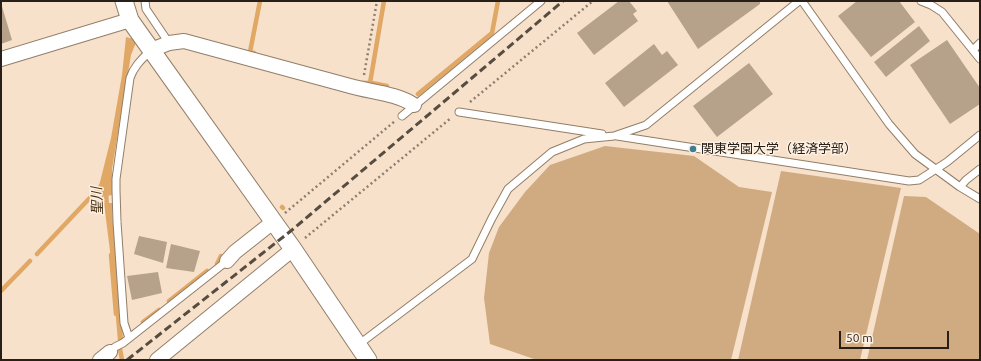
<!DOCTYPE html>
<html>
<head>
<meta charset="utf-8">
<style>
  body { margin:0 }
  #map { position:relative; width:981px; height:361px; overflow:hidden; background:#f7e1ca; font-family:Ubuntu,sans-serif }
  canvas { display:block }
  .frame { position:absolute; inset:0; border:2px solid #282018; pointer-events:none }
  .scale { position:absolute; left:839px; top:331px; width:110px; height:18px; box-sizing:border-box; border:2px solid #282018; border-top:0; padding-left:5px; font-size:12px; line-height:14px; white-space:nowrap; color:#282018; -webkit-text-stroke:3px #fef0e2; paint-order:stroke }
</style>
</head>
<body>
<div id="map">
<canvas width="981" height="361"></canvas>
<div class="frame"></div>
<div class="scale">50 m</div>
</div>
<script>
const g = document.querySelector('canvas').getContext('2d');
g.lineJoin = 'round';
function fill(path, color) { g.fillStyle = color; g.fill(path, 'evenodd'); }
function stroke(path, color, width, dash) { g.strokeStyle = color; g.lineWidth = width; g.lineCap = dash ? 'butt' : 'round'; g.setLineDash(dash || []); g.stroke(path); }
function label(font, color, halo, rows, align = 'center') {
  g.font = font + ' Ubuntu,"Noto Sans JP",sans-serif'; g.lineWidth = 3; g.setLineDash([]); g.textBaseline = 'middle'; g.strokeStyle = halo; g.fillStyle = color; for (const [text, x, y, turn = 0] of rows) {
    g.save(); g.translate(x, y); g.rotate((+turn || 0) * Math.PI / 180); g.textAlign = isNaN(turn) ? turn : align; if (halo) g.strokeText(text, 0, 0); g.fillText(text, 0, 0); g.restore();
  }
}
fill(new Path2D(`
  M605,146l89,10 45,31 33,5 -41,168h-194l-47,-16 -6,-46 5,-45 10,-26 26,-35 25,-27z
  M781,171l120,17 -41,172h-122z
  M904,196l22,1 54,37v126h-113z`), '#d0ab82');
fill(new Path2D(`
  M126,37l11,3 -6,15 -19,114v26l-10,2 -1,-8 -3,1 13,-52 11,-63z
  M104,203h9l-1,9 11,126 -5,4 -7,-83z`), '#e0a765');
stroke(new Path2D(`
  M254,53l-4,-1 10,-51
  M362,83h10l15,3
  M370,83l14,-82
  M418,94l74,-61 6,-32
  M106,192l1,16
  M282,207l1,1
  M37,254l64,-68
  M111,255l5,59
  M217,264l4,-8
  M1,291l29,-30
  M169,301l38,-30
  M143,322l16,-12
  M119,343l3,17`), '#e0a765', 4.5);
fill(new Path2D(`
  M619,1h10l8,10 -4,3 5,7 -44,34 -17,-22z
  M667,1h93v3l-62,45z
  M857,1h42l16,21 -44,35 -33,-41z
  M1,3l11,37 -11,4z
  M919,26l11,15 -44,36 -12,-15z
  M947,40l33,48v16l-30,20 -40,-59z
  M654,44l8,11 5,-4 11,14 -54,42 -19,-24z
  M749,63l24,31 -56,43 -24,-31z
  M139,236l28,6 -4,21 -29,-9z
  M171,244l29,7 -6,21 -28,-4z
  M158,272l4,21 -30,7 -5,-24z`), '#b6a28b');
const service = new Path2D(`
  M145,1l1,8 23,34
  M802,1l87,123 26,30 45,33 20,12
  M921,1l10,4 11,7 38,47
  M973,50l7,-7
  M459,112l143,22
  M402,116l139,-115
  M617,136l292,45 10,-1 28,-18 33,-27
  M960,187l6,-7 14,-11
  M129,338l-5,-15 -7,-101 -1,-32v-11l14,-101c4,-12 12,-19 21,-28
  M358,345l114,-86 20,-41 16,-29 44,-37 32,-13 30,-3 32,-11 153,-124
  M110,352l5,-5 8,-4 104,-82`);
const minor = new Path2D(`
  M151,50l18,-7 15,-2c55,15 110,30 166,45 20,6 46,7 64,19
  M1,59l129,-39
  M227,261l8,-9 38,-30
  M100,360l10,-8
  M157,360l136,-111`);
const tertiary = new Path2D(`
  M124,1l6,19 7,10 156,219 75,111`);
stroke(service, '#927e68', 9);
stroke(minor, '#927e68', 16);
stroke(tertiary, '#927e68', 19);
stroke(new Path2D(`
  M364,75l13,-74
  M470,102l123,-101
  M285,213l110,-92
  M305,238l146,-120`), '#8d7e6f', 2.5, [2, 3]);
stroke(service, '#fff', 7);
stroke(minor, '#fff', 14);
stroke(tertiary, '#fff', 17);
stroke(new Path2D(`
  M127,360l165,-130 271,-229`), '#574c40', 3, [8, 4]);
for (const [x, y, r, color] of [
  [693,149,4,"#3d7e91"]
]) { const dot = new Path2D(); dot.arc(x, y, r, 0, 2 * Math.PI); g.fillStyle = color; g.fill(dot); stroke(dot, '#fef0e2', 1.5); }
label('13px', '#282018', '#fef0e2', [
  ["関東学園大学（経済学部）",701,149]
], 'left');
label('italic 14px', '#483114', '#fef0e2', [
  ["聖川",97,201,-92]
]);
</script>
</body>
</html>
